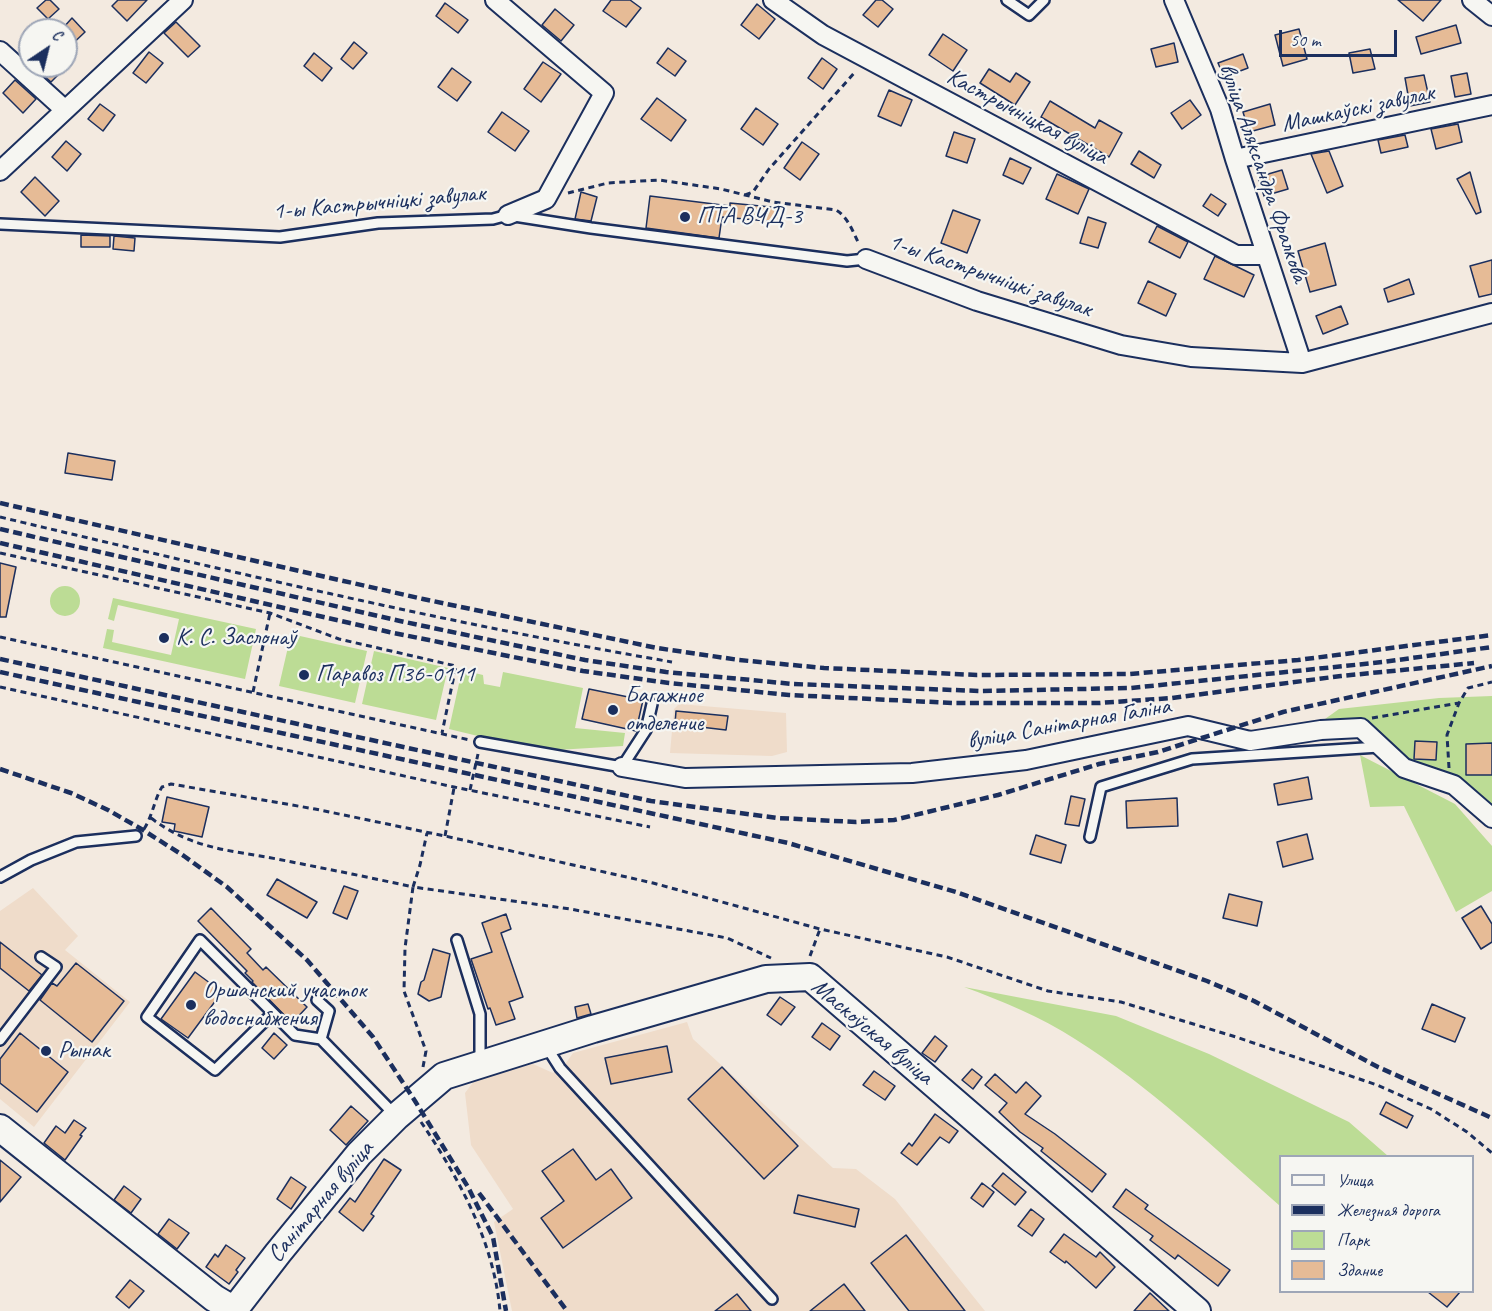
<!DOCTYPE html>
<html>
<head>
<meta charset="utf-8">
<style>
  body { margin:0 }
  #map { position:relative; width:1492px; height:1311px; overflow:hidden; background:#f3eae0; font-family:Caveat,sans-serif }
  canvas { display:block }
  .legend { position:absolute; left:1279px; top:1155px; width:195px; height:138px; box-sizing:border-box; background:#f6f6f2; border:2px solid #9ea6b7; margin:0; padding:8px 10px; list-style:none; font-size:18px; color:#1b2f5e }
  .legend li { display:flex; align-items:center; gap:12px; height:30px }
  .legend b { width:30px; border:2px solid #9ea6b7 }
  .north { position:absolute; left:18px; top:18px; width:60px; height:60px; box-sizing:border-box; background:#f6f6f2; border:2px solid #9ea6b7; border-radius:50%; rotate:35deg; font-size:16px; font-weight:700; line-height:24px; text-align:center; color:#1b2f5e }
  .north::after { content:''; display:block; margin:auto; width:21px; height:27px; background:#1b2f5e; clip-path:polygon(50% 0,100% 100%,50% 72%,0 100%) }
  .scale { position:absolute; left:1279px; top:30px; width:118px; height:27px; box-sizing:border-box; border:3px solid #1b2f5e; border-top:0; padding-left:8px; font-size:18px; line-height:21px; white-space:nowrap; color:#1b2f5e; -webkit-text-stroke:4px #f6f6f2; paint-order:stroke }
</style>
</head>
<body>
<div id="map">
<canvas width="1492" height="1311"></canvas>
<ul class="legend">
<li><b style="height:8px;background:#f6f6f2"></b>Улица</li>
<li><b style="height:8px;background:#1b2f5e"></b>Железная дорога</li>
<li><b style="height:16px;background:#bcdc95"></b>Парк</li>
<li><b style="height:16px;background:#e6bb96"></b>Здание</li>
</ul>
<div class="north">С</div>
<div class="scale">50 m</div>
</div>
<script>
const g = document.querySelector('canvas').getContext('2d');
g.lineJoin = 'round';
function fill(path, color) { g.fillStyle = color; g.fill(path, 'evenodd'); }
function stroke(path, color, width, dash) { g.strokeStyle = color; g.lineWidth = width; g.lineCap = dash ? 'butt' : 'round'; g.setLineDash(dash || []); g.stroke(path); }
function label(font, color, halo, rows, align = 'center') {
  g.font = font + ' Caveat,sans-serif'; g.lineWidth = 4.5; g.setLineDash([]); g.textBaseline = 'middle'; g.strokeStyle = halo; g.fillStyle = color; for (const [text, x, y, turn = 0] of rows) {
    g.save(); g.translate(x, y); g.rotate((+turn || 0) * Math.PI / 180); g.textAlign = isNaN(turn) ? turn : align; if (halo) g.strokeText(text, 0, 0); g.fillText(text, 0, 0); g.restore();
  }
}
fill(new Path2D(`
  M679,704l107,9 1,39 -15,4 -102,-3 4,-44z
  M33,888l45,48 -13,14 65,52 -96,125 -34,-28v-188z
  M687,1022l6,17 140,129 23,1 39,30 90,112h-473l-18,-89 19,-13 -42,-64 -6,-52 12,-16 56,-13 20,9 13,-10 7,-10z`), '#efdcca');
fill(new Path2D(`
  M50 601a15 15 0 1 1 30 0a15 15 0 1 1-30 0Z
  M113,598l143,31 -11,50 -142,-31 4,-19 7,1 -2,12 59,13 8,-36 -61,-14 -4,16 -6,-2z
  M291,634l76,17 -12,52 -76,-17z
  M374,651l74,17 -12,52 -74,-16z
  M462,670l21,5 1,9 16,3 3,-15 80,16 -8,40 50,5 -2,13 -83,5 -91,-22z
  M1492,696v112l-87,-45 -37,-37 -43,-7 14,-10 100,-11z
  M1360,755l95,49 37,42v45l-36,21 -52,-106 -34,1z
  M964,987l152,29 93,38 140,68 39,34h-108v50c-66,-58 -130,-120 -205,-167 -34,-22 -73,-38 -111,-52z`), '#bcdc95');
const building = new Path2D(`
  M46,0h4l9,9 -11,10 -11,-11z
  M118,0h29l-20,21 -15,-15z
  M611,0h19l11,8 -15,19 -23,-16z
  M876,0h6l11,9 -15,18 -15,-12z
  M1398,0h43l-18,21z
  M445,3l23,17 -10,13 -22,-17z
  M757,4l18,15 -16,20 -18,-14z
  M555,9l19,16 -13,16 -19,-16z
  M72,18l13,14 -19,18v-20l-3,-2z
  M176,22l24,24 -12,11 -24,-24z
  M1456,25l5,18 -40,11 -5,-17z
  M1299,29l8,30 -24,7 -8,-31z
  M943,34l24,16 -14,21 -24,-16z
  M354,42l13,11 -14,16 -12,-10z
  M1174,43l4,19 -22,5 -5,-18z
  M668,48l18,13 -11,15 -18,-13z
  M1370,49l5,20 -22,4 -4,-20z
  M149,52l14,11 -17,20 -13,-10z
  M314,53l18,15 -10,13 -18,-15z
  M1243,54l5,14 -24,9 -6,-14z
  M822,58l15,11 -14,20 -15,-11z
  M543,62l18,12 -20,28 -17,-13z
  M33,66h34l-16,16z
  M452,68l19,14 -14,19 -19,-14z
  M989,69l21,13 6,-9 14,9 -15,23 -35,-22z
  M1467,73l4,21 -16,3 -4,-21z
  M1424,75l6,27 -20,4 -5,-28z
  M15,80l21,19 -13,14 -20,-20z
  M889,90l23,10 -11,26 -23,-10z
  M657,98l29,22 -15,21 -30,-22z
  M1190,100l11,15 -19,14 -11,-16z
  M1050,101l45,27 4,-8 23,13 -13,24 -68,-40z
  M100,104l15,11 -12,16 -15,-12z
  M1270,104l5,21 -26,7 -6,-20z
  M756,108l22,16 -15,21 -22,-16z
  M502,112l27,19 -14,20 -27,-19z
  M1458,124l4,18 -26,7 -5,-20z
  M954,132l21,7 -8,24 -21,-7z
  M1405,135l3,12 -27,6 -3,-13z
  M66,141l15,13 -14,17 -15,-14z
  M802,142l17,12 -19,26 -16,-12z
  M1139,151l22,14 -7,13 -23,-14z
  M1329,151l14,35 -16,7 -16,-39z
  M1010,158l21,10 -8,16 -20,-9z
  M1282,170l6,19 -24,7 -6,-19z
  M1470,172l11,40 -5,2 -19,-35z
  M1057,174l32,15 -11,25 -32,-15z
  M35,177l24,24 -14,15 -24,-24z
  M581,192l16,5 -6,24 -16,-2z
  M1211,194l15,10 -8,12 -15,-10z
  M650,196l80,10v-3l51,5 -2,14 -57,-5 -3,21 -73,-10z
  M953,210l27,10 -13,33 -26,-10z
  M1088,217l18,6 -8,25 -18,-5z
  M1157,226l31,16 -8,16 -31,-16z
  M81,235l29,1v11h-29z
  M114,236l21,2 -1,13 -21,-2z
  M1325,243l11,42 -26,7 -12,-41z
  M1215,256l39,19 -10,22 -40,-18z
  M1492,260v34l-13,3 -9,-31z
  M1409,279l5,15 -26,8 -4,-13z
  M1148,281l28,13 -10,22 -28,-13z
  M1341,306l7,18 -25,10 -7,-18z
  M68,453l47,8 -3,19 -47,-7z
  M0,563l16,4 -10,50h-6z
  M589,689l54,11 -7,31 -54,-12z
  M676,711l52,5 -2,14 -51,-6z
  M1415,741l22,1 -1,18 -22,-1z
  M1492,743v32h-26v-31z
  M1308,777l4,22 -34,6 -4,-21z
  M1071,796l14,3 -6,27 -14,-2z
  M167,797l42,10 -7,30 -28,-6 1,-7 -13,-2z
  M1177,798l1,28 -51,2 -1,-27z
  M1307,834l6,25 -30,8 -6,-25z
  M1036,835l30,10 -5,18 -31,-9z
  M277,879l40,23 -10,16 -40,-23z
  M344,886l14,5 -11,28 -14,-6z
  M1229,894l33,8 -5,24 -34,-8z
  M1481,906l11,18v18l-11,7 -19,-31z
  M211,908l40,41 -4,4 16,17 3,-3 41,40 -15,16 -40,-41 1,-1 -8,-8 2,-2 -49,-50z
  M506,914l5,15 -10,4 22,64 -14,5 6,17 -19,6 -6,-17 -2,1 -17,-50 21,-7 -10,-29z
  M0,942l42,33 -13,16 -29,-23z
  M433,949l17,5 -9,43 -12,4 -11,-7 3,-12 3,-2z
  M76,963l48,38 -32,41 -52,-42 12,-17 5,3z
  M195,972l27,20 -34,46 -27,-19z
  M780,997l15,10 -14,18 -14,-10z
  M588,1004l3,10 -14,4 -2,-11z
  M1432,1004l33,14 -10,24 -33,-13z
  M822,1023l18,13 -10,14 -18,-13z
  M20,1033l48,39 -31,40 -37,-29v-24z
  M274,1033l13,12 -13,14 -12,-11z
  M935,1036l12,10 -12,16 -13,-9z
  M667,1046l5,26 -61,12 -6,-26z
  M722,1067l76,79 -34,33 -76,-80z
  M972,1069l10,8 -9,12 -11,-9z
  M874,1071l21,15 -10,14 -22,-15z
  M995,1074l21,19 10,-11 15,14 -16,18 30,20 51,40 -14,18 -51,-41 2,-3 -23,-16 -21,-20 8,-9 -22,-18z
  M1386,1102l27,14 -6,12 -27,-14z
  M351,1106l17,15 -22,24 -16,-15z
  M935,1114l23,17 -9,12 -9,-6 -23,28 -16,-12 8,-10 3,3z
  M74,1120l12,8 -6,7 2,1 -17,24 -21,-17 12,-17 9,7z
  M573,1149l23,31 15,-11 21,29 -69,50 -22,-30 23,-17 -22,-30z
  M384,1159l17,11 -30,44 3,2 -11,15 -24,-19 11,-14 5,4z
  M0,1160l21,17 -21,25z
  M1003,1173l23,19 -11,13 -23,-19z
  M291,1177l15,10 -15,22 -14,-10z
  M982,1183l12,9 -11,15 -12,-9z
  M124,1186l17,13 -10,14 -17,-13z
  M1126,1189l22,16 -3,4 85,61 -12,16 -40,-31 -3,4 -25,-19 3,-4 -40,-29z
  M798,1195l61,14 -4,18 -61,-14z
  M1031,1209l13,10 -12,17 -14,-10z
  M169,1219l20,14 -12,16 -19,-15z
  M1064,1234l32,23 4,-5 15,15 -19,21 -30,-27 -1,2 -15,-11z
  M906,1235l59,76h-56l-38,-48z
  M226,1245l19,13 -9,12 2,2 -9,12 -23,-17 9,-13 3,3z
  M130,1280l14,11 -15,17 -13,-11z
  M844,1284l21,27h-55z
  M1428,1292h32l-13,15z
  M1150,1293l19,18h-35z
  M737,1294l14,17h-36z`);
fill(building, '#e6bb96');
stroke(building, '#1b2f5e', 1.5);
const lane = new Path2D(`
  M1007,0l22,15 15,-15
  M0,224l280,13 98,-14 115,-4 15,-4 83,13 256,33 19,-2
  M480,742l142,25 24,-37 6,-26
  M1090,837l11,-50 91,-28 187,-12
  M0,877l31,-17 45,-18 60,-6
  M457,940l23,74v48
  M317,1000l12,11 -8,28 74,76
  M273,1013l-58,57 -68,-53 53,-77 95,95 26,4
  M0,1040l56,-73 -15,-10
  M546,1046l14,22 212,231`);
const street = new Path2D(`
  M495,0l109,93 -58,106 -38,16
  M773,0l50,35 413,220h30
  M1174,0l46,109 15,50 67,204
  M1472,0l20,16
  M0,51l64,58
  M1235,159l257,-54
  M0,171l183,-171
  M866,259l111,42 144,44 70,12 111,6 190,-50
  M622,767l63,11 227,-5 114,-13 162,-34 62,15 71,-11 40,-2 43,40 50,17 38,33`);
const secondary = new Path2D(`
  M0,1128l214,170 20,12 44,-57 81,-99 38,-38 47,-40 149,-47 173,-50 44,-2 387,334`);
stroke(lane, '#1b2f5e', 14);
stroke(street, '#1b2f5e', 22);
stroke(secondary, '#1b2f5e', 30);
stroke(new Path2D(`
  M568,193l40,-10 51,-3 62,9 52,13 63,8c12,7 17,22 23,34
  M745,195l8,-3 16,-23 87,-98
  M0,517c223,53 446,106 672,145
  M0,553l270,60 69,26 117,27 -14,67
  M0,637l470,103
  M0,687l454,100 196,40
  M253,692l17,-79
  M1372,718l87,-15 9,-15 24,-6
  M1449,768l-2,-33 12,-32
  M470,790l8,-36
  M151,818c41,31 78,32 126,41 45,9 91,18 136,28l7,-22 7,-32
  M144,829c9,-14 10,-29 18,-42l9,-3 144,25 130,27 208,47 167,46 127,28 101,34 73,11 115,35 141,48 54,24 36,23 25,21
  M445,836l9,-48
  M810,956l10,-27
  M423,1067l3,-16 -22,-60 1,-43 8,-61 157,22 157,29 44,20
  M421,1122c38,56 73,120 79,189`), '#1b2f5e', 3, [6, 4.5]);
stroke(lane, '#f6f6f2', 9);
stroke(street, '#f6f6f2', 18);
stroke(secondary, '#f6f6f2', 26);
stroke(new Path2D(`
  M0,503l423,96 234,49 82,12 85,8 153,7 152,-1 169,-14 194,-25
  M0,529l400,92 185,39 81,12 127,12 188,7 150,-3 252,-26 109,-15
  M0,543l389,89 194,39 86,12 120,12 164,8h146l73,-5 169,-22 133,-13
  M0,659l651,142 126,17 79,4 38,-2 104,-25 101,-31 59,-12 125,-40 209,-46
  M0,672l788,171 168,49 251,89 47,20 124,66 114,51
  M0,769l71,24 37,17 35,20 41,26 43,31 80,73 66,77 42,64 53,86 25,50 13,74
  M479,1193l88,118`), '#1b2f5e', 4.5, [9, 4.5]);
for (const [x, y, r, color] of [
  [685,217,6,"#1b2f5e"],
  [164,638,6,"#1b2f5e"],
  [304,675,6,"#1b2f5e"],
  [613,710,6,"#1b2f5e"],
  [191,1005,6,"#1b2f5e"],
  [46,1051,6,"#1b2f5e"]
]) { const dot = new Path2D(); dot.arc(x, y, r, 0, 2 * Math.PI); g.fillStyle = color; g.fill(dot); stroke(dot, '#f6f6f2', 2); }
label('24px', '#1b2f5e', '#f6f6f2', [
  ["Машкаўскі завулак",1358,109,-12],
  ["Кастрычніцкая вуліца",1027,117,28],
  ["вуліца Аляксандра Фралкова",1263,173,71],
  ["1-ы Кастрычніцкі завулак",379,203,-5],
  ["1-ы Кастрычніцкі завулак",990,276,19],
  ["вуліца Санітарная Галіна",1069,724,-10],
  ["Маскоўская вуліца",872,1032,40],
  ["Санітарная вуліца",321,1202,-50]
]);
label('24px', '#1b2f5e', '#f6f6f2', [
  ["ПТА ВЧД-3",697,217],
  ["К. С. Заслонаў",176,638],
  ["Паравоз П36-0111",316,675],
  ["Багажное",625,696],
  ["отделение",625,724],
  ["Оршанский участок",203,991],
  ["водоснабжения",203,1019],
  ["Рынак",58,1051]
], 'left');
</script>
</body>
</html>
